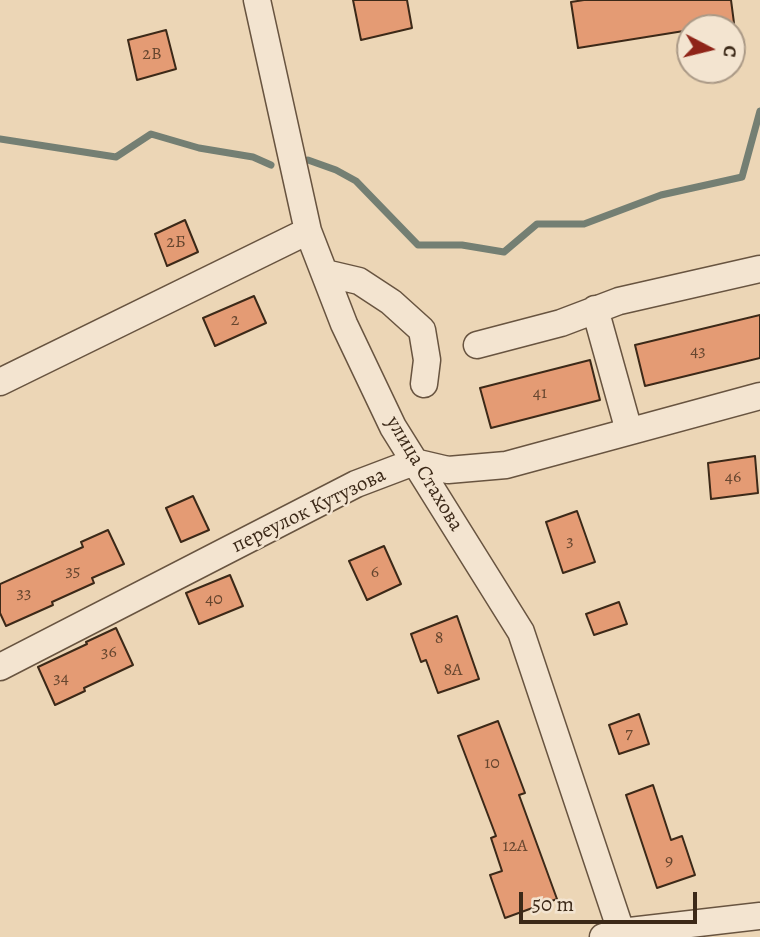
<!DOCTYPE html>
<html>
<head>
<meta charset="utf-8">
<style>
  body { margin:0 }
  #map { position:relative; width:760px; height:937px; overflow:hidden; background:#ecd6b6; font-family:Alegreya,serif }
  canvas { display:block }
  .north { position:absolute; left:676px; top:14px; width:70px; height:70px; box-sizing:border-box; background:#f3e4d0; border:2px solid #aa9986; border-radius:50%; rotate:97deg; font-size:19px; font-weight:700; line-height:28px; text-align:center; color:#3c2918 }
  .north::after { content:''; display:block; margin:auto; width:24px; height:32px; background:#8f2418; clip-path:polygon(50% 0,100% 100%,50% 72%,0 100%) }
  .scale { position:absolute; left:519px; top:892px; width:178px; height:32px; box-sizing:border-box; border:4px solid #3c2918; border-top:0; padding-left:9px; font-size:21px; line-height:24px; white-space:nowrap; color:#3c2918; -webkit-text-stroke:5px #f3e4d0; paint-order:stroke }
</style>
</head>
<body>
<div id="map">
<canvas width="760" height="937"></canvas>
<div class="north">С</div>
<div class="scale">50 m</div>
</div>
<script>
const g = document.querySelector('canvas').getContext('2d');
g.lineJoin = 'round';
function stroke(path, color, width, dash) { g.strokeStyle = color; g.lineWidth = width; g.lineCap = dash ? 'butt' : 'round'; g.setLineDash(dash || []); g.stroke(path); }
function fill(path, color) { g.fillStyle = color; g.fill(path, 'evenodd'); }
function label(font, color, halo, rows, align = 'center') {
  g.font = font + ' Alegreya,serif'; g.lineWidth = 5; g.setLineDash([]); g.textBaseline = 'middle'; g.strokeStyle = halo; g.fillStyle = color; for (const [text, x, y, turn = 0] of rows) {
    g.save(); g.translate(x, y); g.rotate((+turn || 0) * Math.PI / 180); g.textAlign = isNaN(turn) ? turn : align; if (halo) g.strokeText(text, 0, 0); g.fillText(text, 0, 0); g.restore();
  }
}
stroke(new Path2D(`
  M0,139l116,18 35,-23 48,14 54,9 18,8
  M308,160l28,10 20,11 62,64h44l42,7 33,-28h47l77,-29 81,-18 18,-66`), '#747f73', 7);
const building = new Path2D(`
  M353,0h54l5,28 -51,12z
  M584,0h147l3,23 -44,5v2l-112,18 -7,-46z
  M166,30l10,39 -39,11 -9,-40z
  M185,220l13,32 -31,14 -12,-32z
  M254,296l12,27 -51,23 -12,-28z
  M760,315v43l-115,28 -10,-41z
  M590,360l10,40 -109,28 -11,-40z
  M755,456l3,37 -47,6 -3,-36z
  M193,496l16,34 -28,12 -15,-34z
  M577,511l18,51 -32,11 -17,-51z
  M108,530l16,34 -32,14 2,5 -42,19 1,3 -47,21 -6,-13v-29l83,-37 -2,-5z
  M384,546l17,38 -34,16 -18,-39z
  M230,575l13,31 -44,18 -13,-31z
  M619,602l8,22 -33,11 -8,-21z
  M457,616l22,63 -41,14 -12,-33 -5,2 -10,-28z
  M116,628l17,37 -49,23 1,3 -30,14 -17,-38 49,-23 -1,-2z
  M639,714l10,30 -30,10 -10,-29z
  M498,721l27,72 -6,2 38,104 -52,19 -15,-43 12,-4 -11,-33 5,-2 -38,-100z
  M653,785l18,55 11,-4 13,39 -38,13 -31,-93z`);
fill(building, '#e49b74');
stroke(building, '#3c2918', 2);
const minor = new Path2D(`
  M257,0l51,231 36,93 49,103 128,205 102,305
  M325,273l34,8 32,21 31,28 5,30 -3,24
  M595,309l34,122
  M477,345l84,-22 58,-22 141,-32
  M0,382l308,-151
  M0,667l356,-183 58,-22 34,8 58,-5 254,-69
  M603,937l18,-5 139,-16`);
stroke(minor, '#685440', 29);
stroke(minor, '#f3e4d0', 26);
label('18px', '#66462f', null, [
  ["2В",152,55],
  ["2Б",176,243],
  ["2",235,321],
  ["43",698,352],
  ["41",540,394],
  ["46",733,478],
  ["3",570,542],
  ["35",73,572],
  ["6",375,573],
  ["33",24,594],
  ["40",214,600],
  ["8",439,639],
  ["36",109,653],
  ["8А",453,671],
  ["34",61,679],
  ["7",629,734],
  ["10",492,764],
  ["12А",515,847],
  ["9",669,862]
]);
label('21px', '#3c2918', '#f3e4d0', [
  ["улица Стахова",424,474,59],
  ["переулок Кутузова",309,511,-26]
]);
</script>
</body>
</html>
